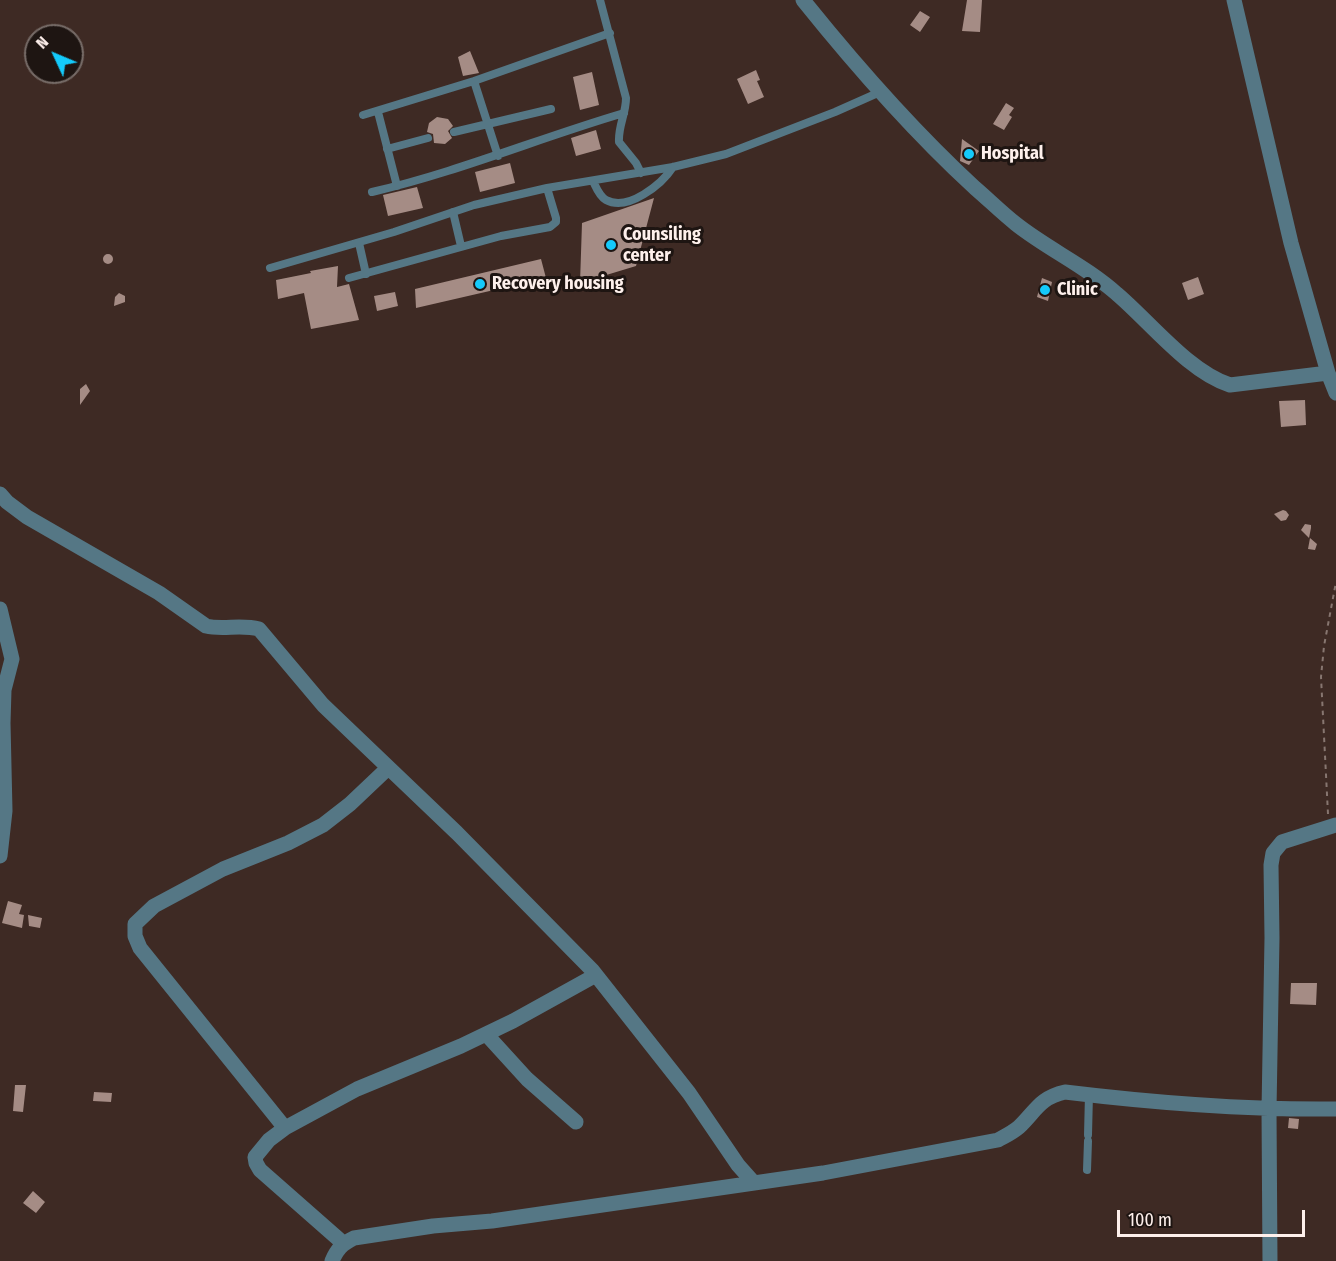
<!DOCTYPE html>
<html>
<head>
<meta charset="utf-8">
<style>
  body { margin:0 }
  #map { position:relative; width:1336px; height:1261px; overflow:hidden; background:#3e2a24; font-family:"Fira Sans Condensed",sans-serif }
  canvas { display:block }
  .north { position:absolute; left:24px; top:24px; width:60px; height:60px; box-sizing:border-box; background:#1e1512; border:2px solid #786d69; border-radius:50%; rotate:314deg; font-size:16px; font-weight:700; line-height:24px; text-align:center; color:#fef0ec }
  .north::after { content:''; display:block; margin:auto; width:21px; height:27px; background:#14cafb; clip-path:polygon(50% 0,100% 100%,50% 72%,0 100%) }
  .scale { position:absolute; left:1117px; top:1210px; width:188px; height:27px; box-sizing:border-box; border:3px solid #fef0ec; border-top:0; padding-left:8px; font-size:18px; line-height:21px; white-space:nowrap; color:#fef0ec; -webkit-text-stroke:4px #1e1512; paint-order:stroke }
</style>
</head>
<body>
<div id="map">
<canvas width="1336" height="1261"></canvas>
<div class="north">N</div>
<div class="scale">100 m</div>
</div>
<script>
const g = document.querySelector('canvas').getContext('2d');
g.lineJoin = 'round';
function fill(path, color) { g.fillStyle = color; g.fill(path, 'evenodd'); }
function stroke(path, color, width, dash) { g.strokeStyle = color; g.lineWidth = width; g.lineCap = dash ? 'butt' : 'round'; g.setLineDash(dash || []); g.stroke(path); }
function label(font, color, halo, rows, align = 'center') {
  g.font = font + ' "Fira Sans Condensed",sans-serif'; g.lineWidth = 6; g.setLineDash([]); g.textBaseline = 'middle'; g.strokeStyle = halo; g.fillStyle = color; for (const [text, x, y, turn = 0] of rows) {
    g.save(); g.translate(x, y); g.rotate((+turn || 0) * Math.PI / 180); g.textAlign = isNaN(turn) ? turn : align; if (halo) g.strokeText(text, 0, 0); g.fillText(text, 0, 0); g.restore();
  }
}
fill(new Path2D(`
  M967,0h15l-2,32 -18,-1z
  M920,11l10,6 -10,15 -10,-7z
  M470,51l9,22 -16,3 -5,-19z
  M756,70l4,10 -3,1 7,16 -16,7 -11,-25z
  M592,72l7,33 -19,5 -7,-33z
  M1006,103l8,5 -5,7 3,2 -8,13 -11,-6z
  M437,117l11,2 5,7 -5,5 4,7 -7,6 -11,-1 -1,-9 -6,-2 2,-9z
  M596,130l5,19 -25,7 -5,-18z
  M962,139l17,12 -10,14 -9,-4z
  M510,163l5,20 -35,9 -5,-20z
  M417,187l6,21 -35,8 -5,-21z
  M654,198l-18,68 -56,17 2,-60z
  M103 259a5 5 0 1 1 10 0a5 5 0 1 1-10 0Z
  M541,259l5,19 -130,30 -1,-19z
  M338,266l-1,21 12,-3 10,36 -48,9 -7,-36 -26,6 -2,-19 35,-7 -1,-2z
  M1198,277l6,17 -16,6 -6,-17z
  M1042,278l10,4 -4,19 -11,-4z
  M395,292l3,14 -21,5 -3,-15z
  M119,293l6,3v6l-11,4 1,-9z
  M86,384l4,7 -10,14v-16z
  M1305,400l1,25 -25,2 -2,-26z
  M1283,510l3,1 3,4 -3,5 -5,1 -7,-7z
  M1305,524l6,1v3l-2,10 -8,-8z
  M1310,538l7,6 -2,6 -7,-1z
  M8,901l14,4 -3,9 5,1 -2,13 -20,-5z
  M28,915l14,3 -2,10 -11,-2z
  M1291,983h26l-1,22 -26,-1z
  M15,1085h11l-3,27 -10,-1z
  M94,1092l18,1 -1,9 -18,-1z
  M1289,1118l10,1 -1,10 -10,-1z
  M33,1191l12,11 -9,11 -13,-10z`), '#a58c85');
stroke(new Path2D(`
  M1328,814l-7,-137 3,-31 12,-64`), '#877670', 2, [4.5, 4.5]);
stroke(new Path2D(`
  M600,0l26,98c0,16 -8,28 -7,44l17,21 5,10
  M474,81l24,75
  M378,112l19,74
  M363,115l111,-34 136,-48
  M454,132l97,-23
  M387,149l41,-11
  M593,181c3,6 6,15 13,19 22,12 56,-16 67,-33
  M372,192c86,-20 167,-54 252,-79
  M453,212l8,34
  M359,243l7,31
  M270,268l124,-36 80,-27 73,-17 126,-21 53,-13 109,-42 45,-20
  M349,278l152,-42 49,-9 6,-5v-4l-9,-30
  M1088,1135l1,-41
  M1087,1170l1,-29`), '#557785', 8);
stroke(new Path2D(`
  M803,0c53,66 109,130 172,188 14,12 27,25 41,36 33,26 70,42 101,70 33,28 72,78 113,91l98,-12
  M1234,0l57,243 37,130 8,20
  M0,494l7,8 20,15 132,76 47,33c17,4 35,-2 53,3l64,76 134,128 135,137 97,123 49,72 16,18
  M0,609l12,50 -8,31 -1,33 2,88 -5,45
  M486,1034l41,45 49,43
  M285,1128l-145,-180 -5,-12v-12l19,-18 69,-37 65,-26 35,-18 27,-21 38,-36
  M343,1243l-83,-73 -4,-7 -1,-6 14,-17 16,-12 72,-39 104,-43 52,-25 83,-46
  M332,1261c5,-12 10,-17 22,-23l79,-12 59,-5 331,-48 175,-33c7,-4 14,-7 21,-13 17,-16 20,-29 46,-35 90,11 180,18 271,17
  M1270,1261l-1,-151 3,-172 -1,-73 2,-12 9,-11 54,-17`), '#557785', 15);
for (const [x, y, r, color] of [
  [969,154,6,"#14cafb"],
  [611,245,6,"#14cafb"],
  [480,284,6,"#14cafb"],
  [1045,290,6,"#14cafb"]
]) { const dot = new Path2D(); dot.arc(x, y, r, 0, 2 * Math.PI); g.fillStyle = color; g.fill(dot); stroke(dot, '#1e1512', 2); }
label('bold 18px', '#fef0ec', '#1e1512', [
  ["Hospital",981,154],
  ["Counsiling",623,235],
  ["center",623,256],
  ["Recovery housing",492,284],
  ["Clinic",1057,290]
], 'left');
</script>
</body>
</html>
